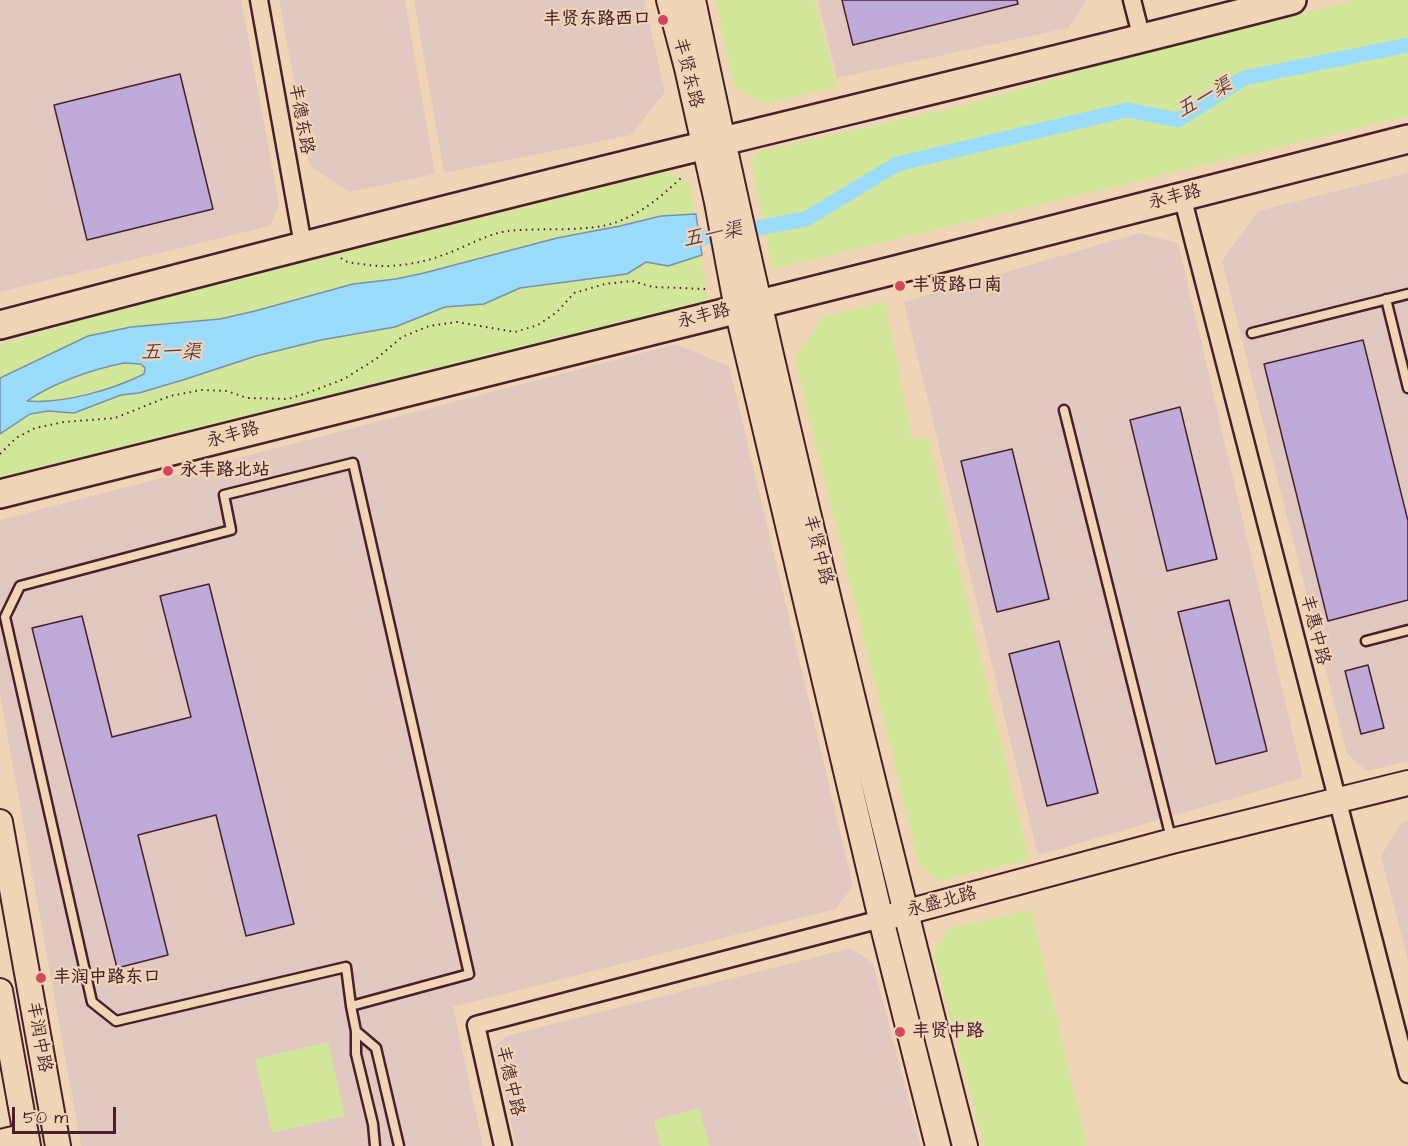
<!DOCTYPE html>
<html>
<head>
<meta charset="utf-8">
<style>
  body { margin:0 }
  #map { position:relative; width:1408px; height:1146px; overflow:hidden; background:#f0d6b7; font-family:"Architects Daughter",sans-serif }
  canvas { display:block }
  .scale { position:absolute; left:12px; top:1107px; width:104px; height:27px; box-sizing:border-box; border:3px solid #4a1f2b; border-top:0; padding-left:8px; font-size:18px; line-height:21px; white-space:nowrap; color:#4a1f2b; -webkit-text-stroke:4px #f0d6b7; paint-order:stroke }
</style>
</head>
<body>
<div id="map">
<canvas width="1408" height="1146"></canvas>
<div class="scale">50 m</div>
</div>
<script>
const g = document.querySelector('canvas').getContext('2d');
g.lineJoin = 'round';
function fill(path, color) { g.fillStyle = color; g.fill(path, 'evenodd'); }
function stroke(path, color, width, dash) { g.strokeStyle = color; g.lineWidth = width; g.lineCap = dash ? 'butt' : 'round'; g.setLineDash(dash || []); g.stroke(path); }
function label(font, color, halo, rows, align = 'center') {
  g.font = font + ' "Architects Daughter","LXGW WenKai TC",sans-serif'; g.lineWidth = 4.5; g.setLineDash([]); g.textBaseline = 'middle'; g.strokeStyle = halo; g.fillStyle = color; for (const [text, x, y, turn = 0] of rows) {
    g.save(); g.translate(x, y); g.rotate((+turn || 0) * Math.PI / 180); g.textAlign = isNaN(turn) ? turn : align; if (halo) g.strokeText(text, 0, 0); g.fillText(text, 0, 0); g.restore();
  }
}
fill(new Path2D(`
  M0,0h241l38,204 -9,22 -270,66z
  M279,0h126l30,174 -86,18 -39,-26z
  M414,0h230l21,92 -34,43 -187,38z
  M818,0h269l-19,28 -231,50z
  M1408,173v588l-41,10 -20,-17 -125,-493 36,-50z
  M1139,233l39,10 125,535 -265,77 -134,-553z
  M676,344l53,22 124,520 -17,23 -383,98 30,139h-402l-81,-452v-174z
  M1408,821v140l-27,-105 20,-33z
  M851,948l22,15 48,183h-212l-10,-38 -45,13 7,25h-145l-22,-99 12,-11z`), '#e1c9c2');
fill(new Path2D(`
  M716,0h98l23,87 -74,17 -29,-18z
  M1357,0h51v116l-636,153 -20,-107 5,-10 211,-48 128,-38z
  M662,170l28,12 18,121 -34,13 -674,165v-136l72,-23 264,-69 42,-14z
  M885,302l27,138 16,-3 101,423 -90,21 -20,-17 -124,-506 29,-42z
  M1031,910l56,236h-103l-51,-193 17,-25z
  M328,1042l17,74 -73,17 -17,-74z
  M699,1108l10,38h-48l-7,-25z`), '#d3e79b');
const water = new Path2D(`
  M696,214l6,41 -34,11 -22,-4 -19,12 -107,14 -36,16 -39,3 -50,20 -74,13 -65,16 -70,23 -47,14 -18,2 -47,18 -26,-2 -18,3 -30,20v-56l88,-42 43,-9 89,-8 35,-8 98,-27 43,-5 28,-6 133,-35 63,-12 41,-10zM124,363l17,1 4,4 -1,6c-32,16 -81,30 -117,27 26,-18 66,-32 97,-38z`);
fill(water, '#9bdbfc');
stroke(water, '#7b90a8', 1.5);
stroke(new Path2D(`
  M680,242l126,-23 91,-55 230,-54 51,10 66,-42 164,-33`), '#9bdbfc', 15);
const building = new Path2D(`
  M842,0h175l1,4 -165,41z
  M180,74l33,135 -126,31 -33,-135z
  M1363,340l45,181v79l-80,21 -64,-257z
  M1180,407l37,152 -50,12 -37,-151z
  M1012,449l37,150 -52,13 -36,-151z
  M209,584l85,340 -48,12 -30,-121 -78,20 30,120 -51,13 -85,-340 50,-12 30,121 79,-20 -31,-121z
  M1229,600l38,151 -51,13 -38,-152z
  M1059,641l39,152 -51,13 -38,-152z
  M1368,665l16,63 -23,6 -16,-63z`);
fill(building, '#bfabda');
stroke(building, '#4a1f2b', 1.5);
const lane = new Path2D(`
  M1386,299l22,89
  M1252,333l156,-39
  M1064,410l107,428
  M1366,641l42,-11
  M351,1006l-5,-39 -230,54 -24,-19 -87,-385 15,-31 211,-56 -7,-35 129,-32 116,511 -118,32 5,25v23l17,70 2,22
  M356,1031l20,17 23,98`);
const street = new Path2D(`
  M259,0l44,245
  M1132,0l10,39
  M1182,196l226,878
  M503,1146l-27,-121 405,-106`);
const secondary = new Path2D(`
  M669,0l18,68 30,134 20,107 144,610 57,227
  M693,0c80,384 175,765 272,1146
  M0,822l58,324
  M892,916l280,-75 236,-58
  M0,991l28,155
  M0,1142l26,-6`);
const primary = new Path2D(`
  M0,325c242,-64 484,-126 727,-185 188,-46 377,-91 565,-140
  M0,494l895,-224 513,-131`);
stroke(lane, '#4a1f2b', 13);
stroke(street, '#4a1f2b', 21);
stroke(secondary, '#4a1f2b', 28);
stroke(primary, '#4a1f2b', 32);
stroke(new Path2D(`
  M341,258c5,5 13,5 21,6 25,5 58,0 81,-9 21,-7 43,-21 65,-24 32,-4 80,2 109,-9 28,-11 42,-24 64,-44
  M0,454l16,-16 19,-10 29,-6 51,-4 55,-22 31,-6 26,1 20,7 41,1 22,-7 34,-13 32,-20 26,-22 27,-11 28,-4 58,10 23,-7 19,-13 17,-19 31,-9 27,-3 21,6 53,2`), '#4a1f2b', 2, [1.5, 4.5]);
stroke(lane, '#f0d6b7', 8);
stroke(street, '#f0d6b7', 16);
stroke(secondary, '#f0d6b7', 24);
stroke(primary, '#f0d6b7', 27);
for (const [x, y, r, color] of [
  [663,20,6,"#d1495b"],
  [900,286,6,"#d1495b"],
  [168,471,6,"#d1495b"],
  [41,978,6,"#d1495b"],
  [900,1032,6,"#d1495b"]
]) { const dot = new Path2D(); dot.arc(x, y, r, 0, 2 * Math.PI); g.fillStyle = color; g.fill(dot); stroke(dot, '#f0d6b7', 2); }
label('bold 18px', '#4a1f2b', '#f0d6b7', [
  ["丰贤东路西口",651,20,"right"],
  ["丰贤路口南",912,286],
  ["永丰路北站",180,471],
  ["丰润中路东口",53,978],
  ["丰贤中路",912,1032]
], 'left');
label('18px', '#4a1f2b', '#f0d6b7', [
  ["丰贤东路",687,73,76],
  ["丰德东路",300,119,80],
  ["永丰路",1175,198,-14],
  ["永丰路",704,317,-14],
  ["永丰路",233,436,-15],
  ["丰贤中路",817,550,76],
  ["丰惠中路",1314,630,76],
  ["永盛北路",942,903,-15],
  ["丰润中路",38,1037,80],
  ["丰德中路",509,1081,77]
]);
label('italic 20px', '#563b4a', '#f0d6b7', [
  ["五一渠",1205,99,-29],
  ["五一渠",713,236,-11],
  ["五一渠",171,354]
]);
</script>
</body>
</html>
